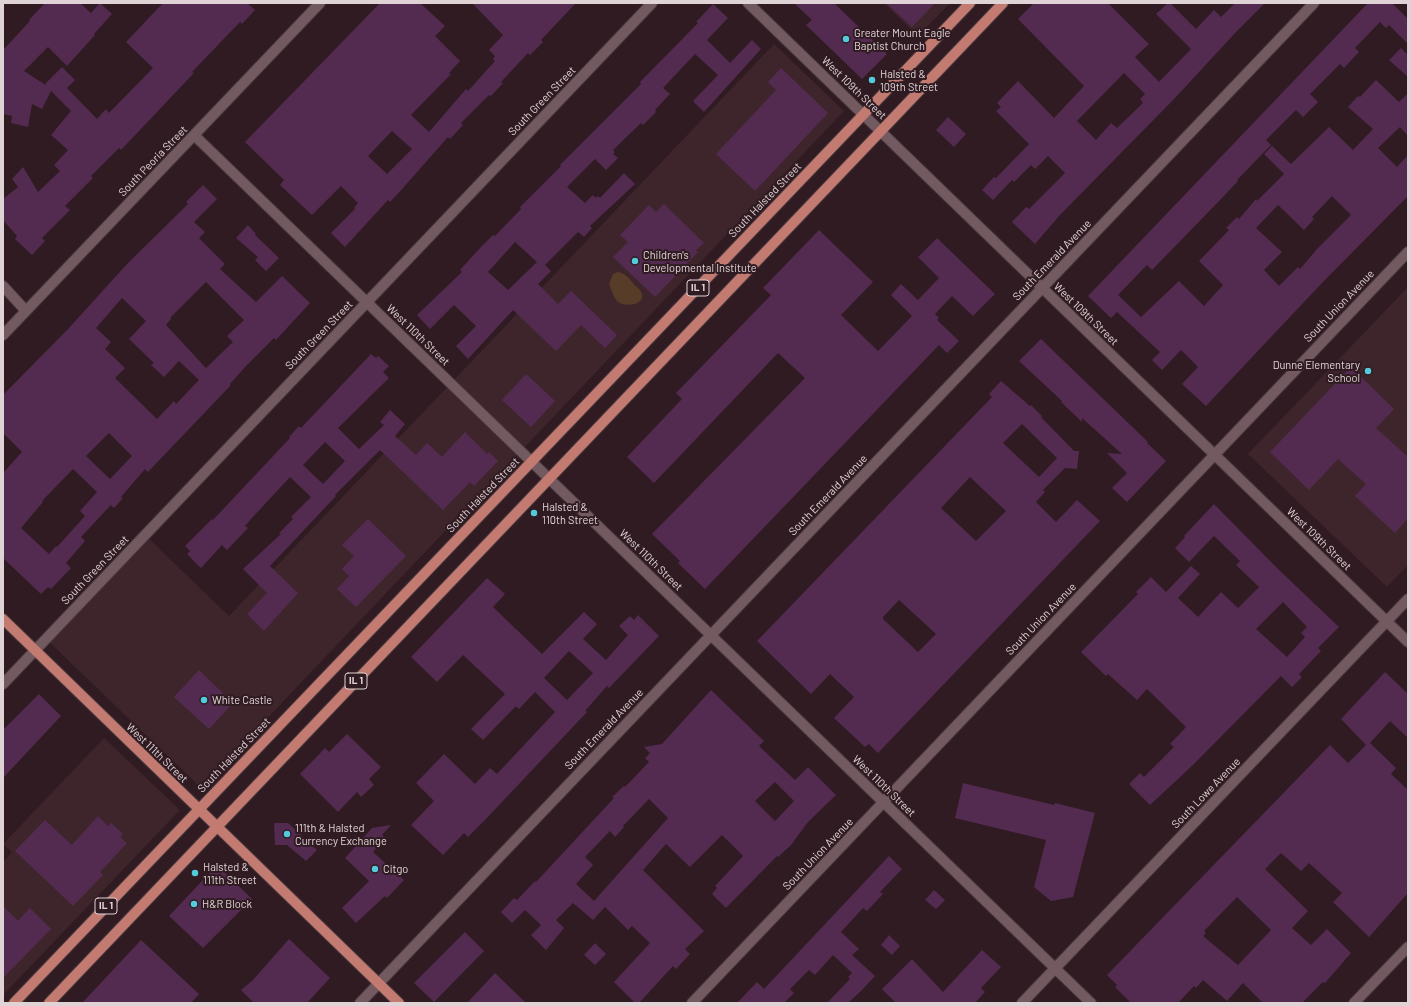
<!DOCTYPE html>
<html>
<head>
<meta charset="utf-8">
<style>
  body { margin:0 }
  #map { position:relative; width:1411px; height:1006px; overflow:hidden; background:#2f1b21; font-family:Barlow,sans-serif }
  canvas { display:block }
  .frame { position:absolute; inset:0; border:4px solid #e0d3d6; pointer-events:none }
</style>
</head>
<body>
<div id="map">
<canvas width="1411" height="1006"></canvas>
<div class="frame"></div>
</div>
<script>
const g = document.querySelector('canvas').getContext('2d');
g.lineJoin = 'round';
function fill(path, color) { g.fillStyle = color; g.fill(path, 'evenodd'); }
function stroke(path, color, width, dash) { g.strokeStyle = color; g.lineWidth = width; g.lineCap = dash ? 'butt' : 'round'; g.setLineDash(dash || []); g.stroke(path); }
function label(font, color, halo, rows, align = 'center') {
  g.font = font + ' Barlow,sans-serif'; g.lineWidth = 4; g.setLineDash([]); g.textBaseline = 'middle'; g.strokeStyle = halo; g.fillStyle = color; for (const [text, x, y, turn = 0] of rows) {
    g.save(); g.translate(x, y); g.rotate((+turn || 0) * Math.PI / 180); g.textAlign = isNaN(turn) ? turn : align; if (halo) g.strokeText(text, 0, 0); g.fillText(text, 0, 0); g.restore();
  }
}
fill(new Path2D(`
  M884,3h66l-32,33z
  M774,44l70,67 -643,677 -154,-148 100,-103 82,79z
  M1408,287v278l-21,22 -139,-133z
  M104,738l76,72 -177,185v-133l9,-10 -9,-8z`), '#3e252c');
fill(new Path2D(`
  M618,272c8,2 10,5 15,11 2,3 7,6 8,9 7,13 -18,16 -24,9 -4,-5 -6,-12 -8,-17l4,-10z`), '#573d27');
fill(new Path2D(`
  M45,3h35l11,10 9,-10 12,11 -18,20 1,1 -28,31 -19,-19 -24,24 23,15 -2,-2 17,-17 13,13 -8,8 30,31 9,-10 3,4 44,-45 -27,-26 37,-39h84l8,7 -13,14 -2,-2 -48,50 2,1 -73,77 -2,-2 -28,28 2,2 -28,28 5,4 -28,28 3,3 -13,14 -17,-16 2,-3 -14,-16v-21l15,-12 -6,-8 11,-12 15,25 22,-21 -6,-6 14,-15 -17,-15 20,-24 -20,-20 -9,18 -10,-5 -4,23 -17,-4 1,-7 -9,-2v-64l27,-29 -1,-1z
  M380,3h40l25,23 -10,10 25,25 -11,12 2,1 -40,41 18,17 37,-43 2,2 27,-30 -2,-2 2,-3 -6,-6 14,-15 -31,-32h104l-35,37 2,2 -13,13 -2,-2 -27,29 2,1 -12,13 -2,-1 -28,28 2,2 -13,14 -2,-2 -45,51 -13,14 -2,-2 -43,47 -14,-14 24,-24 -1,-1 4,-5 -17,-17 -29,29 -32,-30 4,-5 -39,-38zM392,131l20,18 -25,25 -19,-18z
  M794,3h40l53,51 -25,25 -56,-54 6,-5z
  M886,3h49l-23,24z
  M1034,3h74l41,41 -14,13 24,25 32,-33 -35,-35 12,-11h2l26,26 18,-19 7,7 14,-14h30l-28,28 -62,67 -115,117 -25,29 -23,-22 14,-15 3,2 36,-36 -17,-17 -13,13 -4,-4 -17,17 -2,-2 -19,20 -11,-10 12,-13 2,1 33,-34 -33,-33 5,-4 -4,-4 21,-22 36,37 30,-32 -66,-67zM1124,73l21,21 -5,5 3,4 -26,25 -6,-5 -15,17 -19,-19z
  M1368,3h24l16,16v25l-19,-19 -3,3 -6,-6 -25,26 4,4 -15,16 -4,-4 -30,30 8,8 -15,15 -7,-7 -30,30 5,5 -34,35 1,1 -16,17 -70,72 -5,-5 -29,30 23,22 38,-36 25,25 19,-21 -24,-24 30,-31 -3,-2 11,-11 2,2 17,-20 1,2 27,-27 -20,-20 8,-8 19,18 38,-37 24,23 20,-21 -25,-22 10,-11 2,1 16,-17 23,22 9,-9v43l-8,-9 -22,21 19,19 11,-12v41l-87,88 -115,122 -24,-22 16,-17 -17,-17 -19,20 -10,-10 8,-8 -43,-40 -6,6 -23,-22zM1332,196l19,19 -33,33 -18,21 -2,-2 -19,19 -15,-16 18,-18 -26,-24 22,-23 26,25 10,-11 -2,-2z
  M713,4l15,14 -21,22 23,23 22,-23 9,9 -57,63 -11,-11 25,-26 -23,-21 -32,34 7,6 -15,16 1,2 -13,13 -2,-2 -28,27 2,2 -2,2 5,4 -12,12 -11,-11 -28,28 18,16 8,-8 3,3 2,-2 2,2 24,-25 11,11 -45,42 2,2 -8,9 -6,-5 -33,33 6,6 -13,13 20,20 13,-13 46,44 -12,13 -24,-23 -25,26 -43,-41 -45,49 -12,-13 20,-20 -22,-21 -24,24 -13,-14 45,-43 -2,-2 19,-21 14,-14 2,1 26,-27 -1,-2 41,-41 -1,-1 81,-81 -1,-2 58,-59 -2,-1zM515,242l22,20 -29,28 -20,-18z
  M1401,48l7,7v22l-19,-17z
  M781,68l47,45 -73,78 -39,-37 60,-64 -8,-8z
  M948,117l18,17 -12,13 -18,-17z
  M203,185l14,14 -23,23 11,10 -6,6 26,26 -5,5 36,33 26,-26 28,27 -34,37 -2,-2 -27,27 -17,19 1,1 -83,87 -3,-3 -24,28 2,1 -9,10 -3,-3 -30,32 4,4 -19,22 5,5 -20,21 -3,-2 -7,7 -38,-36v-85l19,-21 -19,-19v-38l66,-67 58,-64 61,-60 -2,-2zM206,282l38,38 -17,16 6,6 -27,26 -40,-43 5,-6 -1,-1zM122,298l24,23 -17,18 25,24 -3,2 13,12 15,-16 20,19 -23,24 -2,-3 -17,18 -42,-41 10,-10 -20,-19 6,-7 -15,-14zM109,433l23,23 -22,23 -24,-23zM73,469l24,23 -17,19 5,5 -28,31 -1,-1 -7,8 -28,-26 22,-26 -1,-1z
  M664,204l40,39 -8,7 2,2 -43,45 -42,-40 15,-15 -8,-7 29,-30 7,7z
  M248,225l8,9 -1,1 24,23 -13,13 -11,-11 3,-3 -22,-19z
  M819,230l54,52 -32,33 37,36 34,-35 -21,-21 10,-11 17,16 21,-22 -21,-21 19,-19 58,56 -22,22 -21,-20 -17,18 4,4 -2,2 22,21 -12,12 -8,-8 -234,244 -27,-26 2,-2 -28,-27 153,-156 -27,-25 -124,130 -27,-26 55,-58 -6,-6 95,-98 -8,-7z
  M1041,339l107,103 -1,1 19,18 -39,41 -15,-14 15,-15 -20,-20 15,1 -40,-36v4l-21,-20 1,-1 -43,-40z
  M371,354l5,4 2,-2 11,10 -6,6 6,6 -51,50 21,21 25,-24 -4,-3 10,-12 15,14 -10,12 21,19 11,-12 15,14 23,-25 22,22 2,-2 9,9 -24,25 -4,-4 -27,28 -63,-60 -45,45 1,1 -66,70 28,27 -34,38 -17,-17 20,-21 -24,-24 38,-35 -2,-1 14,-14 -2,-2 20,-20 -21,-20 -39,42 -6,7 3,2 -21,22 -5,-5 -21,23 -14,-14 3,-3 -5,-5 27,-27 1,1 77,-82 -1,-1 10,-11 2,2zM325,442l20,19 -22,23 -20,-19z
  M1351,367l43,42 -18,19 32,29v61l-13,15 -40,-37 11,-12 -28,-25 -29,31 -39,-38z
  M526,374l29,27 -24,26 -29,-27z
  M1001,381l29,25 1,-1 11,11 -1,1 33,34h5l-2,18 -12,-1 -22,22 2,2 -9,10 20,20 21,-22 23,21 -222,232 -9,-9 -4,3 -31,-29 20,-21 -24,-23 -19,20 -54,-53 235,-244 -3,-3zM1022,424l35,34 -18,19 -36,-34zM970,477l36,34 -30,30 -35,-33zM899,600l37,34 -18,18 -35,-33v-2z
  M1214,504l63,64 62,59 -21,21 3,3 -22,23 3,3 -10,10 -11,-11 -88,89 -43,40 -21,-21 11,-11 4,4 30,-30 -4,-3 16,-17 -39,-38 -10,11 -29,-26 -2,2 -25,-24 57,-58 -2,-2 15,-15 15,15 25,-26 9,8 -22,24 20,19 23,-25 17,16 21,-21 -23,-22 4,-4 -26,-25 -25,26 -14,-14 10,-11 -1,-1zM1283,602l24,25 -6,6 4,4 -18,20 -31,-28z
  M368,519l38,37 -50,51 -19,-18 12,-13 -7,-7 12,-13 -12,-11z
  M487,578l18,16 -12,13 49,47 42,-42 13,12 -14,15 23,21 22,-25 -9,-9 11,-10 4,4 4,-5 21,21 -50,52 -2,-2 -22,25 2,1 -103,109 -16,16 -4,-4 -21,22 -32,-30 23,-24 -18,-18 28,-29 31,30 15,-16 7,6 58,-62 -20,-20 -16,17 -3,-3 -33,34 -12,-11 34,-35 -42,-39 -26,27 -26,-25zM569,651l24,22 -26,27 -23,-22z
  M199,670l34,33 -24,26 -35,-32z
  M1385,672l23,22v44l-18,-17 -20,22 26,25 -5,6 17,16v103l-39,44 -36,-35 9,-9 -33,-30 -8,8 -20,-18 -16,16 43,42 -16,17 19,17 16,-16 24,24 -26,30 -2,-1 -21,21h-39l-20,-20 -16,18 -24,-21 -7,8 -2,-2 -16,17h-47l-16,-16 2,-2 -10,-10 223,-230 18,18 18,-18 -25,-26zM1237,897l34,33 -33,35 -35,-29 3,-3 -2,-2z
  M711,690l53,51 -5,5 36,34 13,-13 28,28 -28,27 -17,23 -13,12 -1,-1 -51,52 -14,-14 5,-6 -2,-2 28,-30 -21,-21 -32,32 -24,-23 -23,26 61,61 -19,18 5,5 -14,15 -3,-3 -34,37h-4l-21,-21 36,-39 -18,-17 -4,4 -23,-23 -12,13 -20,-17 -17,17 8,8 -18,22 -15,-15 10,-10 -16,-15 -13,13 -11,-11 13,-14 3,2 18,-19 1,1 78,-84 -2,-1 12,-11 1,1 24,-25 -4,-4 5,-5 -6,-6 18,-3zM775,782l19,19 -19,20 -20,-20zM649,799l19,19 -74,83 -18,-17 17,-19 -8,-8 25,-26 5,6 9,-10 -1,-1z
  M39,694l22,22 -58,62v-48z
  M347,734l34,33 -12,12 5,6 -13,12 -4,-5 -19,20 -38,-38 25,-26 4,4z
  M963,783l91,22 1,-2 40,10 -22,84 -22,4 -17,-14 12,-47 -91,-22z
  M98,816l10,10 3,-3 12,11 -3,3 7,6 -27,29 3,3 -30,31 -58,-55 30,-31 27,25z
  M274,823h14l29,27 -11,11 -19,-16h-12z
  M391,825l-9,10 4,3 -13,14 31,28 -17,18 -2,-2 -29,27 -14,-15 27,-27 -24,-23 27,-30z
  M889,856l13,13 -22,23 3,2 -16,17 -4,-3 -22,24 18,17 -7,6 23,21 -13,14 -14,13h-21l23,-24 -2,-2 4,-4 -19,-18 -18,20 -6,-5 -19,19 4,4 -10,10h-47l20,-21 7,7z
  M217,865l35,34 -49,49 -34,-32z
  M934,890l11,10 -9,9 -11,-9z
  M3,906l15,15 12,-13 21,21 -48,49z
  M465,932l19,19 -50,51 -20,-19z
  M889,935l11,11 -8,9 -11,-10z
  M289,939l41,39 -23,25h-53l-13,-13 12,-10z
  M141,940l58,54 -8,9h-109z
  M595,943l11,11 -11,11 -11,-10z
  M982,950l19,17 -20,21 4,4 -10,11h-79l-14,-14 30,-30 31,33z
  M495,973l31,30h-59z`), '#532b50');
const minor = new Path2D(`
  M748,3l660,639
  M194,135l897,868
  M3,286l23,25
  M3,335l317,-332
  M3,684l649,-681
  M360,1003l954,-1000
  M692,1003l716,-751
  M1022,1003l386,-404
  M1354,1003l54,-56`);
const major = new Path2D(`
  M3,619l396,384
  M14,1003l956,-1000
  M49,1003l954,-1000`);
stroke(minor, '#46373c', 12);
stroke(major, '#46373c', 12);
stroke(minor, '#725a60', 10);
stroke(major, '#c27a71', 10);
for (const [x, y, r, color] of [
  [846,39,4,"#54cadd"],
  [872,80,4,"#54cadd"],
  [635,261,4,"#54cadd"],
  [1368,371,4,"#54cadd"],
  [534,513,4,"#54cadd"],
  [204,700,4,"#54cadd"],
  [287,834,4,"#54cadd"],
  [375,869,4,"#54cadd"],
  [195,873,4,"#54cadd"],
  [194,904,4,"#54cadd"]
]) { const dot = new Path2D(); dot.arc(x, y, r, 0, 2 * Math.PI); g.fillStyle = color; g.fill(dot); stroke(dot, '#2f1b21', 1.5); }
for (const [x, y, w] of [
  [698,288,22],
  [356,681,22],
  [106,906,22]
]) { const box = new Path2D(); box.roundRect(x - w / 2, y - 8, w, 16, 3); g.fillStyle = '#2f1b21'; g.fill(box); stroke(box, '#e0d3d6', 1); }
label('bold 10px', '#e0d3d6', null, [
  ["IL 1",698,288],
  ["IL 1",356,681],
  ["IL 1",106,906]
]);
label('11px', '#e0d3d6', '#2f1b21', [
  ["Greater Mount Eagle",854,33],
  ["Baptist Church",854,46],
  ["Halsted &",880,74],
  ["109th Street",880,87],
  ["Children's",643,255],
  ["Developmental Institute",643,268],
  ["Dunne Elementary",1360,365,"right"],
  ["School",1360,378,"right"],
  ["Halsted &",542,507],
  ["110th Street",542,520],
  ["White Castle",212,700],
  ["111th & Halsted",295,828],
  ["Currency Exchange",295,841],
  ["Halsted &",203,867],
  ["111th Street",203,880],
  ["Citgo",383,869],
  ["H&R Block",202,904]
], 'left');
label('11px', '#e0d3d6', '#2f1b21', [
  ["West 109th Street",854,88,44],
  ["South Green Street",542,101,-46],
  ["South Peoria Street",153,161,-46],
  ["South Halsted Street",765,200,-46],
  ["South Emerald Avenue",1052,260,-46],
  ["South Union Avenue",1339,306,-46],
  ["West 109th Street",1086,314,44],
  ["South Green Street",319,335,-46],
  ["West 110th Street",418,335,44],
  ["South Halsted Street",483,495,-46],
  ["South Emerald Avenue",828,495,-46],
  ["West 109th Street",1319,539,44],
  ["West 110th Street",651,560,44],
  ["South Green Street",95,570,-46],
  ["South Union Avenue",1041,619,-46],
  ["South Emerald Avenue",604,729,-46],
  ["West 111th Street",157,753,44],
  ["South Halsted Street",234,755,-46],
  ["West 110th Street",884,786,44],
  ["South Lowe Avenue",1206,793,-46],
  ["South Union Avenue",818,854,-46]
]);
</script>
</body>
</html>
